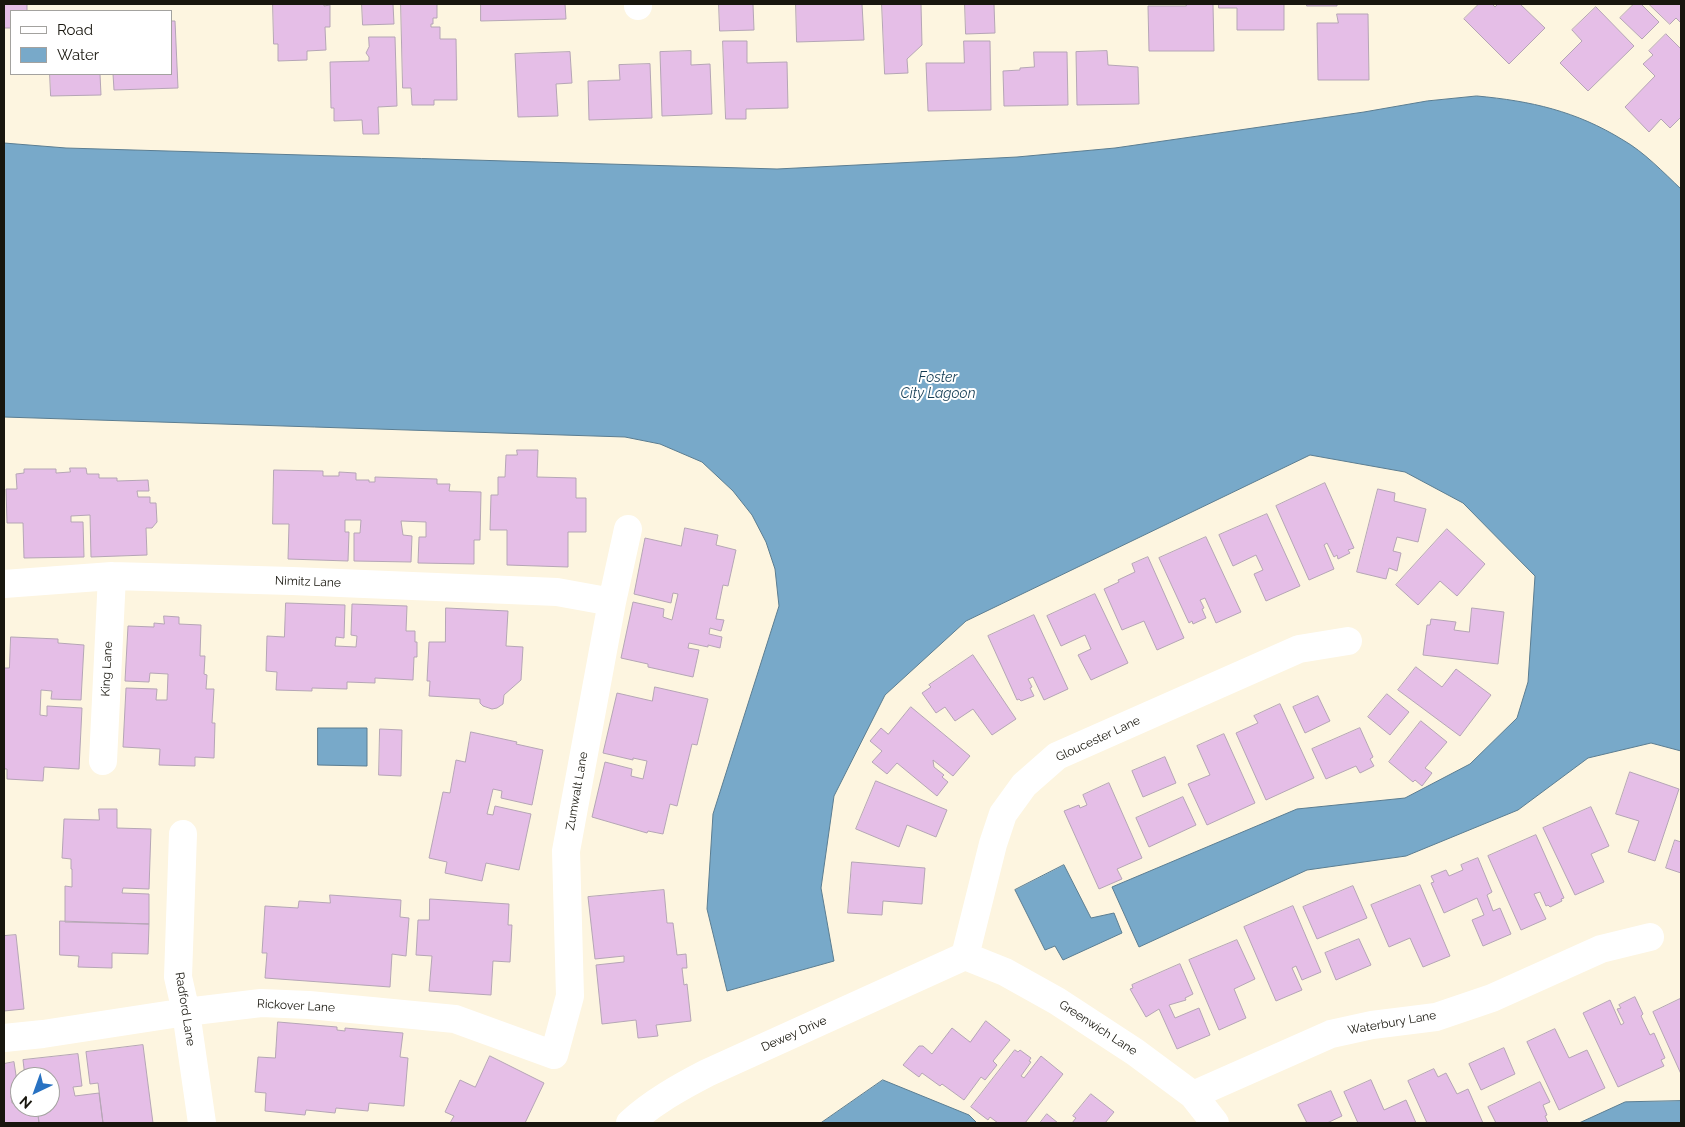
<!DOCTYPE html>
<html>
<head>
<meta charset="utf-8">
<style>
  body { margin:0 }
  #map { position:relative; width:1685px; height:1127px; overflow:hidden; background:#fdf5e0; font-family:Raleway,sans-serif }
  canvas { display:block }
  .frame { position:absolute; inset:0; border:5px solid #18160e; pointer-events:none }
  .legend { position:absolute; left:10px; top:10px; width:162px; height:65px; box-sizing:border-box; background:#fff; border:1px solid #a3a29f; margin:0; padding:6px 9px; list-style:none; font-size:15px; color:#18160e }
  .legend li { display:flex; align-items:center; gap:10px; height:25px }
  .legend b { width:25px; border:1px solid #a3a29f }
  .north { position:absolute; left:10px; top:1067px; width:50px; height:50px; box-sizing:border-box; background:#fff; border:1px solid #a3a29f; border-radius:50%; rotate:222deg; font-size:14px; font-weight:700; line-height:20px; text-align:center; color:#18160e }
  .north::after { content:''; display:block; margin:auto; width:18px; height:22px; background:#2872c2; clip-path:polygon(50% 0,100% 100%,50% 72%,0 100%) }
</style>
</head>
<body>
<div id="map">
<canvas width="1685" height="1127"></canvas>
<div class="frame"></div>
<ul class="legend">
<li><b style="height:6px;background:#fff"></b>Road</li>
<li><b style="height:14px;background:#78a9c9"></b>Water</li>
</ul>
<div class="north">N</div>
</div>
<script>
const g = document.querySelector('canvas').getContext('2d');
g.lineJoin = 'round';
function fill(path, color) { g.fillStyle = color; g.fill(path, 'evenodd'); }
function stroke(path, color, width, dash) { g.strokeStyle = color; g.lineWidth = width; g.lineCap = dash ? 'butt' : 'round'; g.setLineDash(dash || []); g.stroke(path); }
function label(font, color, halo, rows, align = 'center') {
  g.font = font + ' Raleway,sans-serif'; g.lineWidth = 4; g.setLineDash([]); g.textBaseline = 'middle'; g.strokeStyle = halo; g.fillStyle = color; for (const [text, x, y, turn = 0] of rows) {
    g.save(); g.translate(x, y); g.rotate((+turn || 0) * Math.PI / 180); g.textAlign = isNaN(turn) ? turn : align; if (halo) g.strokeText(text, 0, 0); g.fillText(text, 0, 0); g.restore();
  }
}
const water = new Path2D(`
  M1477,96c54,5 99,15 146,44 21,12 40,32 58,49v562l-30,-8 -63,15 -70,52 -112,46 -99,14 -168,77 -27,-60 185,-78 108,-11 65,-34 47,-46 11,-36 7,-106 -72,-73 -58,-31 -95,-17 -344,166 -81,74 -51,101 -13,92 13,73 -107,30 -20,-82 6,-95 66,-208 -4,-37 -9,-27 -14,-27 -19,-24 -31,-29 -42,-18 -35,-7 -621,-20v-274l62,5 711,21 240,-12 98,-9 249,-36 63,-11z
  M318,728h49v38l-49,-1z
  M1064,865l27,53 23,-5 8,20 -59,27 -8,-14 -10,4 -30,-60z
  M883,1080l86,35 8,8h-156z
  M1681,1101v22h-102l46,-21z`);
fill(water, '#78a9c9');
stroke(water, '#5b7d91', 1);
const building = new Path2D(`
  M4,4h23v7h-16v17h-7z
  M273,4h51v2l6,-1v22h-5l1,23 -19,1v9l-29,1v-17h-4z
  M362,4h31l1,20 -31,1z
  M401,4h36v14h-4v6h-2v3h9v12h16l1,61h-23v5h-22l-1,-17h-8z
  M481,4h84l1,15 -85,2z
  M719,4h34l1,26 -34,1z
  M796,4h66l2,36 -67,2z
  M882,4h39l1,41 -15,14 1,14 -23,1z
  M965,4h29l1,29 -29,1z
  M1186,4h27l1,47h-65l-1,-45h38z
  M1219,4h65v26h-47v-22h-18z
  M1307,4h30v2h-30z
  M1479,4h13l3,3 3,-3h22l25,24 -36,36 -45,-45z
  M1634,4h7l18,18 -17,17 -22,-21z
  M1649,4h32v19l-5,-5 -6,6z
  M1596,7l38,39 -46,45 -28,-28 22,-22 -10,-11z
  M1337,14h31l1,66h-51l-1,-57h21z
  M171,21h4l3,67 -64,2 -1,-16h58z
  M1666,34l15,15v70l-1,-1 -10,10 -9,-9 -12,13 -24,-25 30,-31 -12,-12 10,-9 -4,-4z
  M369,37h26l2,69 -19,1 1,27h-16l-1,-14 -28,1v-13h-3l-1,-46 39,-1v-4l-3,-4 3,-6z
  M723,41h24v22l40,-1 1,46 -42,1v10h-20z
  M964,41h26l1,69 -63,1 -2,-48h38z
  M691,51v14l19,-1 2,50 -50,2 -2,-64z
  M1107,51l1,14 30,2 1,37 -62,1 -1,-53z
  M570,52l2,31 -16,1 2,32 -40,1 -3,-63z
  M1034,52h33l1,53 -64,1 -1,-35 17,-1v-2l14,-1z
  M650,64l2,54 -63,2 -1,-39 32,-1 -1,-15z
  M50,74h50l1,21 -50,1z
  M517,450h21l-1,27 39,1v20h10v34h-18v35l-61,-2v-35h-17l1,-35h7v-18h7l1,-22h11z
  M70,468h16l1,6h12v4h18v3l31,-1 1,11h-12l1,6h12v6h6l1,19 -5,6h-6l1,27 -56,2 -1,-42 -19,1v6h12l1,35 -60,1 -1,-35h-16l-1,-34h11l-1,-15 8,-1v-4h32v4l14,-1z
  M274,470l49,1v5h16v-4l17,1v7h13v2h6v-5l62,2v5h13l-1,7 32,1 -1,48h-6v24l-56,-1 1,-26h7v-15l-25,-1 2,14 9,1 -1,26 -57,-1v-28h6l1,-13h-16v12h4l-1,29 -60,-2 1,-35h-16z
  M1325,483l29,65 -6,2 2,3 -12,6 -1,-4 -3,2 -7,-14 -3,2 10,24 -25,11 -33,-74z
  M1378,489l17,4 -1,8 32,8 -8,33 -21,-5 -4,14 8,2 -4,18 -8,-3 -3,11 -29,-7z
  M1267,514l33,72 -34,15 -12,-27 9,-4 -7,-15 -23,11 -14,-31z
  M685,528l33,7 -2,10 20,5 -8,36 -5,-1 -7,34 8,1 -3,11 -11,-3 -1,6 13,3 -2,11 -12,-3v2l-19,-4 -1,5 11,2 -6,27 -45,-10v-3l-27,-6 12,-56 31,7 -1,8 9,3 6,-26 -5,-1 -2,10 -37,-9 11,-56 36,8z
  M1447,529l38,35 -28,32 -17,-15 -22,24 -22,-20z
  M1206,537l35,75 -25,11 -11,-25 -5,2 4,8 -2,1 4,9 -13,6 -1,-3 -3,2 -30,-65z
  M1148,557l36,81 -27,12 -13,-29 -22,9 -18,-41 15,-7 -1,-2 17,-8 -3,-8z
  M1095,594l33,69 -37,17 -13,-25 13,-6 -6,-14 -24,11 -14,-30z
  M286,603l59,2 -1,33 -8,-1 -1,9 21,1 1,-11 -6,-1 1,-31 55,2 -1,25h9v11h2v15h-3l-1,23 -38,-2v5l-28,-1v7l-35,-1v3l-36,-1 1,-18 -11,-1 1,-35 17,1z
  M446,608l62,3 -2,35 17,1 -2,33 -17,15 -1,9 -6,4 -5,1 -9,-3 -3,-3v-4l-51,-3 1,-15h-3l2,-39h16z
  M1472,608l32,4 -6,52 -75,-9 4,-30h3l1,-6 25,3 -2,8 15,2z
  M1034,615l34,74 -24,11 -11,-23 -5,2 4,8 -2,1 4,8 -13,5 -2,-2 -2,1 -29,-64z
  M164,616l15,1v7l22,1 -1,31h5l-1,18 3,1 -1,14h8l-2,34h3l-1,35 -19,-1v9l-36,-1 1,-16 -37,-2 3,-59 31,1 -1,11h11l1,-26 -18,-1 -1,9 -24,-1 3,-55 26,1v-4l10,1z
  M11,637l47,2v4l26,2 -3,55 -30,-1 1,-8 -11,-1 -1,25 7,1v-10l35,2 -3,61 -35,-2 -1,14 -36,-2v-10h-3v-101h5z
  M973,655l43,64 -24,16 -19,-26 -18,12 -10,-14 -9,6 -14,-20 9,-6 -2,-2z
  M1416,667l26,20 14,-18 35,26 -31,41 -62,-46z
  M655,687l53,12 -11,46 -5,-1 -15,62 -7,-2 -7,30 -15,-3 -1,2 -55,-16 13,-55 27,7 -1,7 12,3 4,-18 -14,-3v2l-30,-7 14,-60 35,8z
  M1387,694l22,18 -19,23 -22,-18z
  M1318,696l12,25 -25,12 -12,-26z
  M1280,704l34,74 -48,22 -30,-67 22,-10 -4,-7z
  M911,707l59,49 -17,20 -20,-16 1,7 10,8 -2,2 6,5 -11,14 -40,-33 -10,11 -15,-12 10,-11 -12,-10 11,-13 7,6z
  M1421,721l26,21 -22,26 7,5 -10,13 -7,-6 -2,2 -24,-20z
  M1360,728l13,29 -3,2 4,7 -14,7 -4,-7 -30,13 -14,-30z
  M380,729l22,1 -1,46 -22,-1z
  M471,732l46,10 -1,2 27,6 -11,55 -31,-7 1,-7 -9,-2 -6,25 6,1 2,-9 36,8 -12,56 -33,-7 -4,18 -37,-8 2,-11 -18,-4 14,-66 7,1 6,-33 9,2z
  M1224,734l31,69 -48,22 -19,-41 22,-9 -13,-29z
  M1165,757l11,26 -33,14 -11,-26z
  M1630,772l49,17 -24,72 -27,-9 11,-31 -23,-7z
  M876,781l71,29 -11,27 -29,-12 -8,22 -43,-18z
  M1109,783l33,75 -25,11 5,10 -23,10 -35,-78 15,-6 1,3 7,-3 -4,-10z
  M1183,797l13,28 -47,22 -13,-29z
  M1591,807l18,39 -18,8 13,28 -29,13 -32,-67z
  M99,809h18v19l34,1 -2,60 -26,-1 -1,5 27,1v30l-84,-2v-36l7,1v-18h-1v-10l-9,-1 2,-39 35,1z
  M1536,835l28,63 -3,1 1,2 -12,6 -2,-2 -2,1 -6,-14 -6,2 12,25 -25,11 -33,-74z
  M1675,840l6,2v31l-15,-5z
  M1478,858l14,34 -5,3 6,16 7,-3 11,26 -28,12 -11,-26 12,-5 -7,-17 -33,15 -13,-30 3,-1 -3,-6 15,-6 3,6 14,-6 -2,-5z
  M852,862l73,6 -3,36 -39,-3 -1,14 -34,-2z
  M1420,885l30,71 -27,11 -13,-29 -21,9 -18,-42z
  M1353,886l14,32 -50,21 -14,-32z
  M664,890l3,33h6l4,32 9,-1 1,14h-5l2,17 3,-1 4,37 -35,4 2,11 -20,2 -2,-18 -34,4 -6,-59 28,-3v-6l-29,3 -7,-62z
  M330,895l71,5 -1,17 9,1 -3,38 -14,-2 -2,33 -125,-9 2,-25h-5l3,-47 33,2 1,-7 31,2z
  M430,899l79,5 -1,21h4l-2,37 -17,-1 -2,34 -62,-4 3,-35 -16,-1 2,-35h11z
  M1293,906l28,66 -19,8 -6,-14 -4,2 10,22 -26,11 -32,-74z
  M60,921l89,3 -1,30 -36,-1v15l-34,-1 1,-11 -19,-1z
  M16,935l8,74 -20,2v-75z
  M1359,939l12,26 -35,15 -11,-27z
  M1237,940l18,39 -21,10 12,29 -27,12 -30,-70z
  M1180,964l13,30 -8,4 1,2 -17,5 6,13 24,-10 11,27 -33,14 -18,-40 -13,8 -16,-28 3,-1 -1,-3z
  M1635,997l8,17 -2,2 9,19 4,-2 11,25 -4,2 3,6 -46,21 -35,-74 27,-13 11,25 3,-2 -7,-14 4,-1 -2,-3z
  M1680,999l1,3v72l-28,-62z
  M986,1021l24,19 -17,21 4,4 -12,15 -4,-3 -17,23 -22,-16 -2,2 -18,-13 -3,4 -16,-12 16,-19h4l9,8 20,-26 18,14z
  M278,1022l59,5v3l8,1v-3l58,5 -3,24 8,1 -4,48 -35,-3 -1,8 -32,-3 -1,5 -29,-3 -1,5 -40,-4 1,-18 -11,-1 3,-35 17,1z
  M1555,1029l14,29 18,-8 18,38 -46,22 -32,-68z
  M143,1045l10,78h-50l-5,-40 -8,1 -4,-32z
  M1504,1048l11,26 -34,16 -12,-26z
  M1015,1050l3,2 2,-2 11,8 -2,3 2,1 -10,14 3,2 17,-22 22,18 -38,49h-27l-8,-6 -2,3 -17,-13z
  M78,1054l4,32 -9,1 2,9 24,-3 4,30h-64l-2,-16h13v-30h-25l-2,-17z
  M490,1056l54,27 -19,40h-75l4,-7 -9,-4 15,-32 15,7z
  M14,1062l5,33 -8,1 1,7 8,-1v5h17l2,16h-35v-59z
  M1434,1069l4,8 8,-4 11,21 11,-5 15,34h-56l-19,-42z
  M1371,1080l13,30 22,-10 10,23h-58l-14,-31z
  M1540,1082l10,20 -7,3 4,10 -2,1 3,7h-52l-8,-16z
  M1331,1091l11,25 -15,7h-20l-9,-18z
  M1091,1094l23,18 -9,11h-33l4,-5 -3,-2z
  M1047,1114l11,9h-18z`);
fill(building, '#e5bee7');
stroke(building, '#b5a5b5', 1);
stroke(new Path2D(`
  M638,4v2
  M4,584l108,-8 180,5 265,11 55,10
  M103,761l9,-185
  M183,834l-5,143 8,35 16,111
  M965,956l28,-112 10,-30 21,-29 33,-29 242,-107 49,-8
  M965,956l40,16 52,29 78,51 58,43 22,28
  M4,1038l39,-4 143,-22 75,-9 48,2 146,14 99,36 16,-59 -4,-145 46,-249 16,-73
  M1193,1095l138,-61 41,-9 64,-8 56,-19 109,-49 49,-12
  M630,1123c23,-21 50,-36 77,-50l258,-117`), '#fff', 28);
label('12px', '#18160e', '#fff', [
  ["Nimitz Lane",308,582,2],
  ["King Lane",107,669,-87],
  ["Gloucester Lane",1098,739,-25],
  ["Zumwalt Lane",577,791,-80],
  ["Rickover Lane",296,1006,3],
  ["Radford Lane",185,1009,81],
  ["Waterbury Lane",1392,1023,-10],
  ["Greenwich Lane",1098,1028,33],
  ["Dewey Drive",794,1034,-24]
]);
label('italic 14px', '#153d54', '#fff', [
  ["Foster",938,378],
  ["City Lagoon",938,394]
]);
</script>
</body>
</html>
